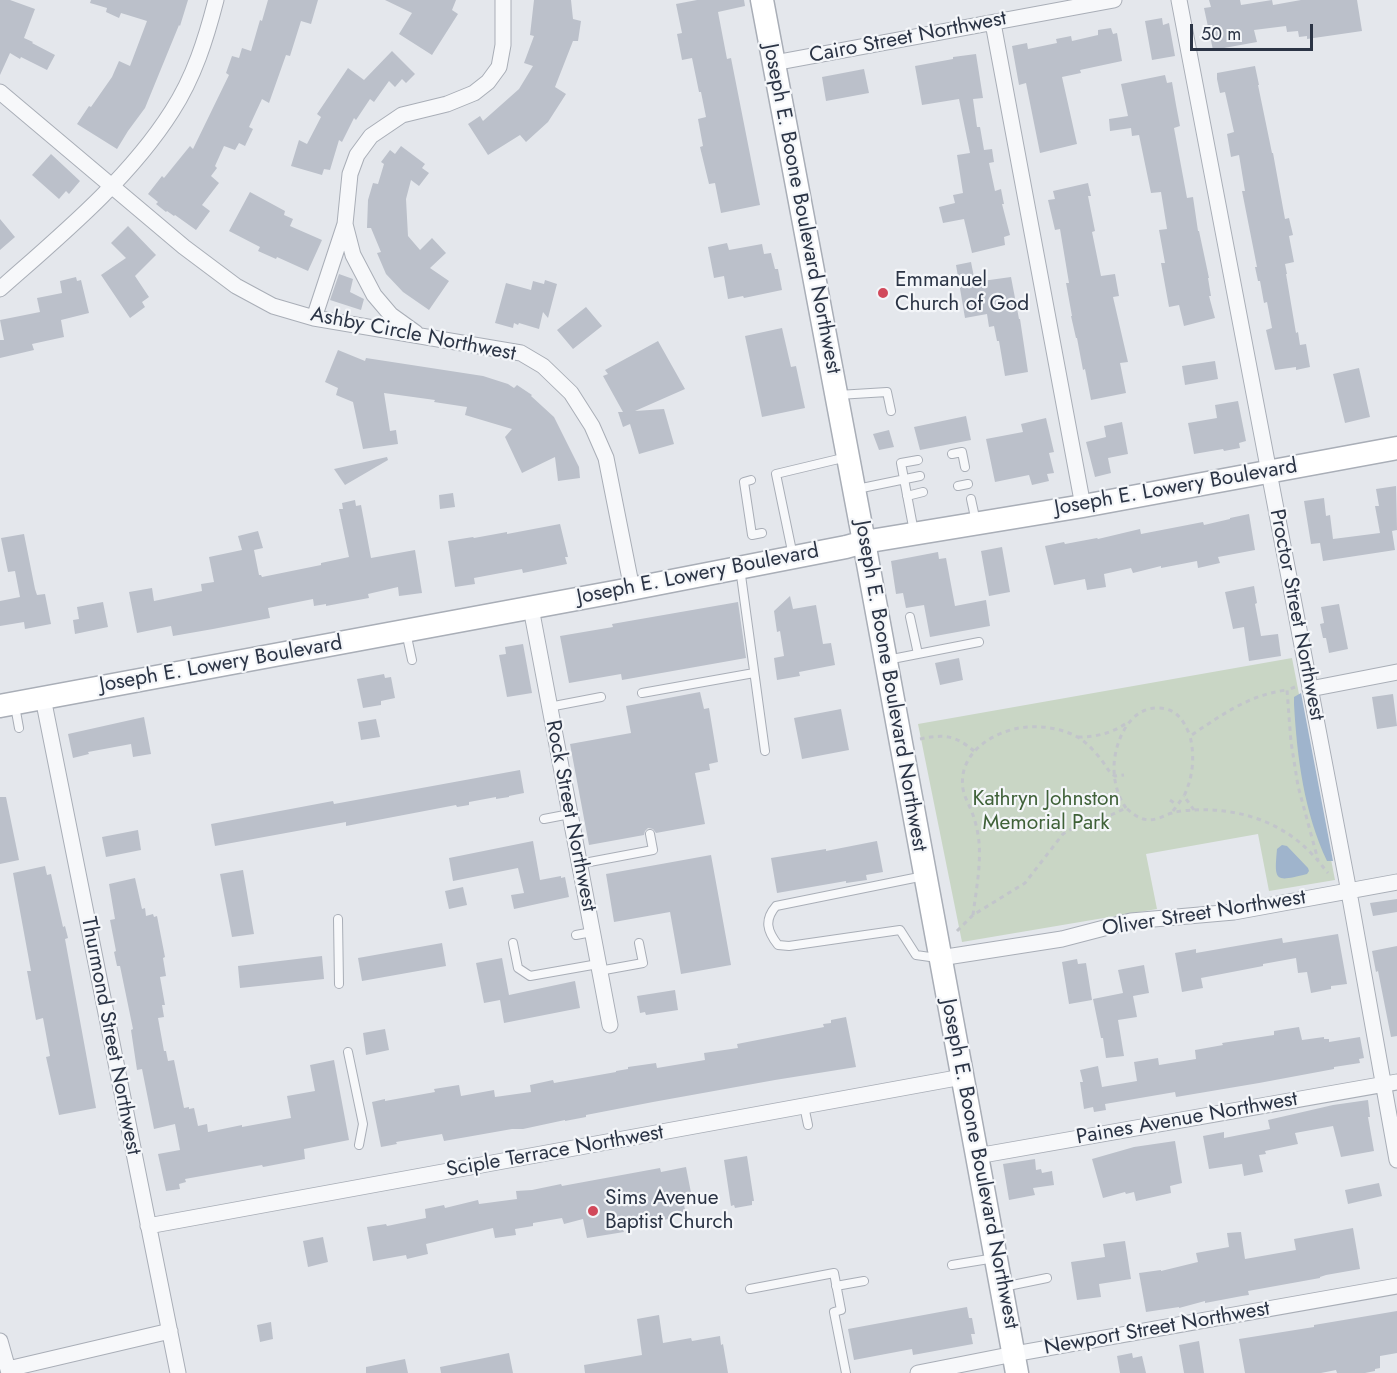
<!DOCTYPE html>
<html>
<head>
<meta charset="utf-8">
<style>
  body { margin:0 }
  #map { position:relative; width:1397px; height:1373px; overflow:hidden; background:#e4e7ec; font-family:Jost,sans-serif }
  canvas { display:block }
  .scale { position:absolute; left:1190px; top:24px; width:123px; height:27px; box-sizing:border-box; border:3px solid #2b3445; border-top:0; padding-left:8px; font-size:18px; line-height:21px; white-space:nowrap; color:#2b3445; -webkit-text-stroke:4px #f4f6f9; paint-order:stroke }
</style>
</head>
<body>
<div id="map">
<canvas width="1397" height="1373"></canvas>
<div class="scale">50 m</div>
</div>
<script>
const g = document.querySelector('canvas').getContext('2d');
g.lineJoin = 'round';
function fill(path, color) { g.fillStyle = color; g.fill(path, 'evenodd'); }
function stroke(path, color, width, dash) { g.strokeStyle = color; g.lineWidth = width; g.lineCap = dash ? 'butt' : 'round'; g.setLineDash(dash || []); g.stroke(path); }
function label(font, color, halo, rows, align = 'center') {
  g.font = font + ' Jost,sans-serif'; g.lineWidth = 4.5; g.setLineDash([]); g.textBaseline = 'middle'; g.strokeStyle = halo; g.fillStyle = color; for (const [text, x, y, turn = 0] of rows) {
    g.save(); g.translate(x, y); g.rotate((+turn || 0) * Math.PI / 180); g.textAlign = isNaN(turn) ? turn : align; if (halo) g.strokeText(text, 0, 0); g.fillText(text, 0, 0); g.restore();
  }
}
fill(new Path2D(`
  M1292,658l43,222 -66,11 -11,-57 -112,20 11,55 -195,33 -44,-218z`), '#c9d6c5');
fill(new Path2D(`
  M1301,693l32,168h-6c-23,-49 -30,-104 -33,-157v-7z
  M1282,845l5,1 21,22 1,3 -2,3c-32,8 -33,8 -30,-25z`), '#9fb4cc');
fill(new Path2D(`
  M0,0h10l25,9 -11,29 9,4 -1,1 23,12 -8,15 -26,-13 -1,2 -10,-6 -10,22z
  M91,0h97l-8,26 -1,-1 -34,83 -17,23 -11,18 -40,-25 12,-18 2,1 21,-30 7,-16 11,5 17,-45 -26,-8 -2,5 -13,-6 1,-4 -17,-5z
  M268,0h50l-7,24 -10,-3 -11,35 -4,-1 -17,48 -7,-4 -13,28 4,2 -8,17 -6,-3 -4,7 -11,-4 -9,20 2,2 -6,8 8,7 -17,22 8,6 -14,19 -21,-15 -1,1 -7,-5 -1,1 -10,-8 2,-2 -10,-8 14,-18 2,2 26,-32 3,3 36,-74 -3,-2 6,-17 7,2 3,-10 9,3 9,-31 2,1z
  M385,0h71l-4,10 6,4 -26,41 -33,-21 13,-21z
  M534,0h37l2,19 8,2 -3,20h-5l-18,46 11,7 -18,28 -22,20 -6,-7 -32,20 -20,-31 12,-8 3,5 36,-32 14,-23 -9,-3 10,-27 -4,-1z
  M697,0h47l1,6 -27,6 9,47 4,-1 29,147 -39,8 -6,-30 -6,1 -9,-37 3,-1 -5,-27 8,-2 -5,-25h-2l-7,-34 -10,2 -5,-26 5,-1 -6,-29z
  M1209,0h31l1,5 31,-5 1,5 28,-5h56l5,31 -55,8v-3l-8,1 -1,-6 -11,1 -1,-6 -32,4 3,12 -44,8 -9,-42 7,-1z
  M1162,18l1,7 6,-2 6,33 -23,4 -7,-39z
  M1111,28l2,6 4,-1 5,28 -42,9 1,3 -19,4 15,67 -37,9 -14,-70 -7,2 -7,-39 15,-3 1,6 29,-6 -1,-4 15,-3 1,5 26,-6v-5z
  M392,51l23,23 -9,9 -4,-4 -7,8 -6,-6 -15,21 -4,-3 -14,21 -2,-2 -12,24 -3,-2 -9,30 -6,-1 -2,6 -31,-9 8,-26 8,4 14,-27 -4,-3 31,-46 16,12z
  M976,54l7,44 -10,1 4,28h3l4,23 8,-1 2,13 -5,1 6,28 6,-2 3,15h-2l8,31 -6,2 1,8 -33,8 -8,-34 -21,4 -4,-16 16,-4 -2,-8 10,-2 -6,-38 13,-2 -11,-54 -37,6 -7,-39 38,-7v-2z
  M1255,66l4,19h-1l14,68h1l12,66 4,-1 4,17 -4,1 5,26 -9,2 2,10h-1l10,59 2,-1 2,13 6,-1 4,23 -14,3v-3l-21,3 -9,-40 6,-2 -5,-26 -3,1 -4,-22h-2l-3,-14h2l-15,-76h3l-6,-36 -8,2 -4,-23 7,-2 -9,-40 -5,1 -3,-14v-6z
  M864,69l5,24 -43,8 -4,-24z
  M1165,75l2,8 5,-1 4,23 4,21 -6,2 13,70 6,-1 5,34h1l10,47h-1l3,18h-2l6,22 -31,8 -5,-21 -10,2 -8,-44h4l-6,-33 8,-1 -6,-37 -10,1 -12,-58 -7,1 -1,-8 -21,3 -1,-12 19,-3 -7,-32z
  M401,146l24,18 -3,4 7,5 -10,13 -8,-6 -5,19 2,37 12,14 12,-12 14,15 -16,15 19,13 -20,29 -26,-18 -17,-18 -9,-21 4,-1 -10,-24h-4l1,-28 5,-17 5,1 6,-20 -3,-2 9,-12 5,4z
  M51,154l29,27 -11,13 -3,-3 -7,8 -27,-24z
  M1088,183l3,13h-3l7,35 -3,1 9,44 14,-2 4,22 -6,1 15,65 -8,1 6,30 -35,7 -6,-31 -2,1 -6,-32h-1l-5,-22h1l-6,-33h3l-9,-54 -5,1 -7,-30 7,-1 -2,-8z
  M250,192l35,19 -1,4 9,4 -3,7 32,14 -14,31 -31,-14 -1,2 -18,-8 2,-4 -31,-16z
  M0,219l15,18 -15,13z
  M128,226l28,29 -21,21 14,21 -7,5 3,5 -15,11 -29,-43 25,-17 -15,-15z
  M727,243l2,7 33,-6 2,10 7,-1 4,16h3l4,21 -38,8 -1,-2 -15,3 -4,-23 -10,2 -6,-31z
  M971,262l4,20 36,-5 8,42h1l8,53 -23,4 -6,-35h-2l-3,-15 -5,1 -2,-13 -22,4 -9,-53z
  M339,274l14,5 -3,13 14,7 -3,11 -31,-10z
  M76,277l1,4 4,-1 8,33 -28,7 3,17 -32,7 2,6 -34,8v-18h4l-4,-20 40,-8 -3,-14 25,-5 -2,-12z
  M545,280l12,4 -9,34 -5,-6 -4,17 -20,-6 -1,2 -4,-2 -1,5 -18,-5 11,-40 25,7 2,-9 11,3z
  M586,307l16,19 -29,23 -16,-19z
  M782,328l9,39 5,-1 9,42 -43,9 -17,-81z
  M658,341l27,48 -50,22 29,-2 10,35 -35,10 -9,-30 -7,3 -5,-15h5l-20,-36 5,-2 -3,-4z
  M338,350l27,11 1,-3 117,18 25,8 6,4 3,-3 15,10 -1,1 23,21 25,50 1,11 -22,3 -3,-24 -33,16 -17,-36 7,-8 -47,-14 2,-8 -33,-5 1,-2 -51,-7 6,38 6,-1 2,14 -35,5 -10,-47 -17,-7 2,-7 -13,-6z
  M1215,361l3,18 -33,6 -3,-19z
  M1359,368l11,49 -25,6 -12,-49z
  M1238,401l8,40 -7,2 1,5 -16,3 -1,-2 -29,5 -6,-31 29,-5 -2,-13z
  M966,416l5,24 -51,10 -6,-23z
  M1046,418l8,34 -5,1 5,20 -7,1 2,7 -17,4 -3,-10 -34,7 -9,-43 37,-7 -2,-8z
  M1122,422l6,32 -20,4 3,15 -16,4 -9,-35 20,-5 -2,-11z
  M889,430l5,17 -15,3 -6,-16z
  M387,457l1,3 -43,25 -11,-16z
  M1396,486l1,44 -5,1 3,19 -72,11 -3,-18 -9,1 -7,-43 20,-3 2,18 4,-1 3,24 47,-6 -5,-27h4l-3,-17z
  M453,493l2,14 -15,2 -1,-14z
  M355,500l1,6 5,-1 10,53 44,-8 7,43 -23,3 -1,-9 -30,7 1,4 -43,8v-2l-12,2 -1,-7 -45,9 2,10 -57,11 -40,7 -2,-10 -34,7 -8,-41 23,-4 2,13 48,-10 -1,-7 13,-2 -5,-25 33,-7 -4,-14 20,-5 5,17 -9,2 5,25h2l1,2 59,-12v-2l28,-6 -10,-48h4l-1,-6z
  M1249,514l6,36 -37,7 2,6 -22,5 -1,-7 -36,7v-2l-28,7 -2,-5 -27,6 2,13 -19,3 -2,-11 -31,6 -9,-39 19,-4 1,2 32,-6 1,1 42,-10 1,5 62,-12 1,3 26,-6v-1z
  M560,524l8,33h-3l2,7 -44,9 -1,-4 -48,9 1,6 -20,3 -7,-46 25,-4 1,1 33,-6v2z
  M24,534l11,55 2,6 8,-1 6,30 -26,5 -1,-7 -24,4v-25l20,-4 -5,-26 -7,1 -7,-34z
  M1002,547l8,45 -21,4 -8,-45z
  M938,552l1,7 7,-1 9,48 31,-6 4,26 -60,11 -6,-32 -18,3 -3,-15 -7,1 -5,-33z
  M1254,586l3,17 -2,1 6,32 17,-2 3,22 -32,5 -5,-34 -11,2 -8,-37z
  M790,596l3,13 23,-4 7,39 8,-1 4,22 -36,7 1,4 -23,4 -3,-22 10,-2 -4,-25 -3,1 -3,-21z
  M103,602l5,25 -33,7 -2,-14 6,-1 -2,-12z
  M738,602l8,56 -124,22 -1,-6 -52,9 -9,-47 53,-9 -1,-3z
  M1339,604l9,45 -19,4 -3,-15h-3l-3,-14 4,-1 -3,-16z
  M523,644l9,49 -25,4 -8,-42 7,-1 -1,-7z
  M959,658l4,22 -23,5 -5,-22z
  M384,674l1,4 6,-1 4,21 -14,3v4l-18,3 -6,-29z
  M700,692l4,17 5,-1 9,54 -9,2 1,6 -15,3 10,51 -49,9 -3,-4 -5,-1 -3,3 -1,4 -55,10 -19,-101 61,-11 -5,-27z
  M1393,694l4,32 -20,3 -5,-32z
  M841,709l8,41 -47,9 -8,-41z
  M144,717l7,37 -18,3 -2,-13 -43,8 1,2 -16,4 -5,-24z
  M376,719l4,18 -19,3 -3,-18z
  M520,770l4,23 -15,3v1l-13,2v-2l-27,5v3l-12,2 -1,-2 -110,21v-4l-131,24 -4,-22 122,-23 1,3z
  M0,797h6l13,63 -19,4z
  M138,830l3,20 -35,7 -4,-20z
  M533,841l7,39 21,-4v2l4,-1 4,20 -55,12 -3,-14 13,-2 -6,-25 -65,13 -4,-23z
  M877,841l6,31 -17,3 1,5 -21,3v-2l-69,12 -6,-35 55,-9v2z
  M711,855l20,110 -50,9 -11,-62 -56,10 -8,-48z
  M45,866l2,9 4,-1 12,53 2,-1 3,12 -3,1 31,169 -37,7 -13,-58 4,-1 -7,-38 -7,2 -4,-22 -5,-27h4l-18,-98z
  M243,870l11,64 -22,3 -12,-63z
  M135,878l7,31 3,-1 1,8 7,-2 1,3 3,-1 8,41 -2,1 3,18 -6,1 5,28h-3l2,12 -6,1 6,33h2l2,10 6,-1 10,48 5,-1v2l5,-1 4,18 9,-2 1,8 34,-7v2l49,-9 -4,-22 28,-5 -5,-26 24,-5 15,80 -45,9 1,10 -42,8 -1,-2 -77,14 1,3 -7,2 1,5 -14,2 -8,-37 22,-4 -5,-26 -21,5 -12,-60 -5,1 -6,-40 2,-1 -13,-63h-3l-3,-14 2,-1 -6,-31 5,-1 -6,-35z
  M463,887l4,18 -18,4 -4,-18z
  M1397,899v13l-24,4 -3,-13z
  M1338,934l9,50 -16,2v3l-20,4 -4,-21 -9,1 -2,-15 -33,6v2l-62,12 2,10 -21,4 -7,-39 21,-4v4l86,-15 1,5z
  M442,943l4,23 -84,15 -4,-23z
  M1397,946v90l-6,1 -13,-66 -2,1 -4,-21z
  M322,956l2,23 -84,9 -2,-22z
  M502,958l7,37 66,-14 5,27 -76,15 -4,-23 -16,3 -8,-40z
  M1077,959l1,5 8,-1 6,37 -23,4 -7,-42z
  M1144,965l5,28 -16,3 4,21 -19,3 6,36 -18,2 -3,-20h-2l-8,-39 30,-6 -5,-23z
  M675,990l3,20 -32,5 -1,-3 -5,1 -3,-17z
  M846,1017l10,50 -81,13 -122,22 -67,13v2l-21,4v-1l-42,9h-11l-68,12 -2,-7 -46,8 1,2 -16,3 -9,-45 13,-3v2l50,-9 -1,-3 25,-4 2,11 33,-6 1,7 36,-5 -1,-7 23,-5 1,3 62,-11v-1l12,-2v-2l28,-4 1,5 48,-8 -1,-7 34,-5 -1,-4 87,-17 -1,-3 8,-1v-3z
  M1299,1027l3,13 22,-3v2h5v3l31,-5 4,21 -5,1 1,4 -26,4v2l-75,14 -83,14 -1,-5 -70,12 1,6 -12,2 -1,-5 -9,2 -4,-27h3l-3,-12 18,-4 4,21 35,-6 -3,-19 24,-4 1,7 37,-6 -1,-9 28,-5 -1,-2 52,-8v-4z
  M385,1029l4,21 -23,5 -3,-22z
  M1368,1100l2,17h-2l6,34 -33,6 -8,-31 -38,7 3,11 -33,7 1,3 -7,1 4,17 -19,4 -2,-12 -33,5 -6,-33 21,-4v6l46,-9 -2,-9 65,-15z
  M1175,1141l7,42 -12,3 1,7 -35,8 -2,-9 -8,2 -1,-2 -22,6 -11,-39 42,-12z
  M747,1156l7,45h-2v4l-17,3 -1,-3 -3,1 -7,-46z
  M1035,1159l1,11 5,-1 1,4 10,-2 2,14 -21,3 2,7 -26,5 -6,-36z
  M686,1167l7,36 -9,2 2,9 -18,3 1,2 -47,8 2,5 -37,6 -4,-19 -19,5 -2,-6 -29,5v3l-18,3 1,6 -21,3 -2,-10 -67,16 2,10 -21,5 -1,-4 -33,6 -6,-34 19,-3 1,2 39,-8 -1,-9 19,-4 1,3 33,-8 1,4 38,-5 -1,-8 16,-1 29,-6 1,2 98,-18 1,4z
  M1379,1183l3,13 -34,8 -3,-14z
  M1353,1228l7,41 -34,6 -6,2v1l-72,13 1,4 -7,1 -37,7v-2l-26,7v-1l-33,5 -7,-39 22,-3v1l37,-9 -2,-9 33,-6 -2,-14 14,-1 4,27 51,-9 -2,-11z
  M323,1237l5,25 -20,5 -5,-26z
  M1125,1241l6,38 -32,5 2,13 -24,3 -6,-38 34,-5 -2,-13z
  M967,1307l2,11h3l3,16h-4l2,10 -60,11 -1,-6 -58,11 -6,-31z
  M1397,1311v42l-17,3v12l-5,1v2l-10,2h-28l-1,-3 -15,3h-76l-6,-34 75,-12v-2z
  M659,1315l4,28 28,-5 1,3 28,-5 1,9 2,-1 5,29h-143l-1,-8 58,-10 -5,-36z
  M271,1322l2,17 -13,3 -3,-17z
  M1199,1341l5,32h-20l-5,-28z
  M509,1353l4,20h-72l-1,-6z
  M1132,1353l1,5 9,-2 4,17h-26l-3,-17z
  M405,1359l3,14h-42v-6z`), '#bbc0ca');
const lane = new Path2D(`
  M838,395l49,-3 4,19
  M952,454l10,-2 3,15
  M751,480l-7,2 8,53 10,-2
  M958,486l10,-2
  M857,489l63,-13
  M907,496l16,-4
  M971,499l5,23
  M914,532l-13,-69 17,-3
  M793,556l-17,-82 71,-17
  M740,568l25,183
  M910,617l8,37
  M406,632l6,28
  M887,660l92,-18
  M642,693l112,-20
  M15,706l4,22
  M549,707l52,-10
  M544,819l26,-5
  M579,864l74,-14 -3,-16
  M924,876l-148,30c-12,14 -9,25 2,39l11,1 111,-16 16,25 21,3
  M338,919l1,65
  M576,935l16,-3
  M513,943l5,25 12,8 68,-12
  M599,971l44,-8 -4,-20
  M348,1052l15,72 -4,21
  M804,1106l4,19
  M952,1265l43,-7
  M836,1286l28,-5
  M1003,1287l44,-9
  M750,1289l84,-16 7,37 -7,2 12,61`);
const street = new Path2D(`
  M1179,0l170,892 48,268
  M993,23l90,483
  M774,63l340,-63
  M0,92l184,155 52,39 37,20 41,12 207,35 22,13 28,27 21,33 14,32 26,131
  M0,289c60,-53 129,-110 172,-178 22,-34 34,-72 44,-111
  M314,318l31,-94
  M416,333l-25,-18 -17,-20 -21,-40 -8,-31 5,-50 7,-19 14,-19 31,-21 45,-11 27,-11 14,-11 11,-15 4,-22v-45
  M531,608l79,417
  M1310,689l87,-17
  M43,698l135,675
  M940,958l122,-19 69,-18 103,-9 163,-30
  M977,1156l420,-74
  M148,1226l814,-149
  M0,1341l9,32
  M8,1369l162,-38
  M918,1373l96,-19 383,-68`);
const secondary = new Path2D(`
  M762,0l102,542 153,831
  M0,706l620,-115 226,-44 18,-5 219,-36 314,-58`);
stroke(lane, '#a9aeb7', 10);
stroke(street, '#a9aeb7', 17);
stroke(secondary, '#a9aeb7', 25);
stroke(new Path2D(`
  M1295,687l-8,3 4,52 7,44 20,74
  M1078,737c18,0 35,-4 50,-15
  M920,739c24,-5 35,-4 54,12
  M1170,800l7,5
  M1126,808c-8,-11 -12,-26 -12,-40 0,-25 15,-61 44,-60 19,0 26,13 32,28
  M1194,810l-10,-14c9,-19 11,-39 6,-60 32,-21 58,-41 97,-46
  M1173,811l11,-15
  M973,915c3,-24 8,-49 6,-73 -1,-9 -3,-19 -6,-27 -3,-9 -8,-16 -10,-26 -5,-32 23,-53 51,-60 22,-5 47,-2 67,10 8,6 16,15 22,23 4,6 6,10 12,14l9,-1
  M957,931l16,-16 52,-32 38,-49 23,-14 25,-5 15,-7c10,9 19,15 33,10 4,-1 8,-4 13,-5 7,-2 16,-3 23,-3 42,-2 85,11 115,42 7,7 12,14 18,21`), '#c2c5cb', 3, [4.5, 4.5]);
stroke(lane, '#f7f8fa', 8);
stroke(street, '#f7f8fa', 15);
stroke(secondary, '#fff', 22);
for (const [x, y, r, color] of [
  [883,293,6,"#d1495b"],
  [593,1211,6,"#d1495b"]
]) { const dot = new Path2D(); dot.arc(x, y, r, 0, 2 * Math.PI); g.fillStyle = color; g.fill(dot); stroke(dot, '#f4f6f9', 2); }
label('21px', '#2b3445', '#f4f6f9', [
  ["Cairo Street Northwest",908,38,-11],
  ["Joseph E. Boone Boulevard Northwest",801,209,79],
  ["Ashby Circle Northwest",413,335,11],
  ["Joseph E. Lowery Boulevard",1176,488,-10],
  ["Joseph E. Lowery Boulevard",698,575,-11],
  ["Proctor Street Northwest",1296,615,79],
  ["Joseph E. Lowery Boulevard",221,665,-10],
  ["Joseph E. Boone Boulevard Northwest",890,686,80],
  ["Rock Street Northwest",570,816,79],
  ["Oliver Street Northwest",1204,914,-9],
  ["Thurmond Street Northwest",110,1036,79],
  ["Paines Avenue Northwest",1187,1119,-10],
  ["Sciple Terrace Northwest",555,1152,-10],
  ["Joseph E. Boone Boulevard Northwest",979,1164,79],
  ["Newport Street Northwest",1157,1329,-10]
]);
label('21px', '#2b3445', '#f4f6f9', [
  ["Emmanuel",895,281],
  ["Church of God",895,305],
  ["Sims Avenue",605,1199],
  ["Baptist Church",605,1223]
], 'left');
label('21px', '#3f6138', '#f4f6f9', [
  ["Kathryn Johnston",1046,800],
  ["Memorial Park",1046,824]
]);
</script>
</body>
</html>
